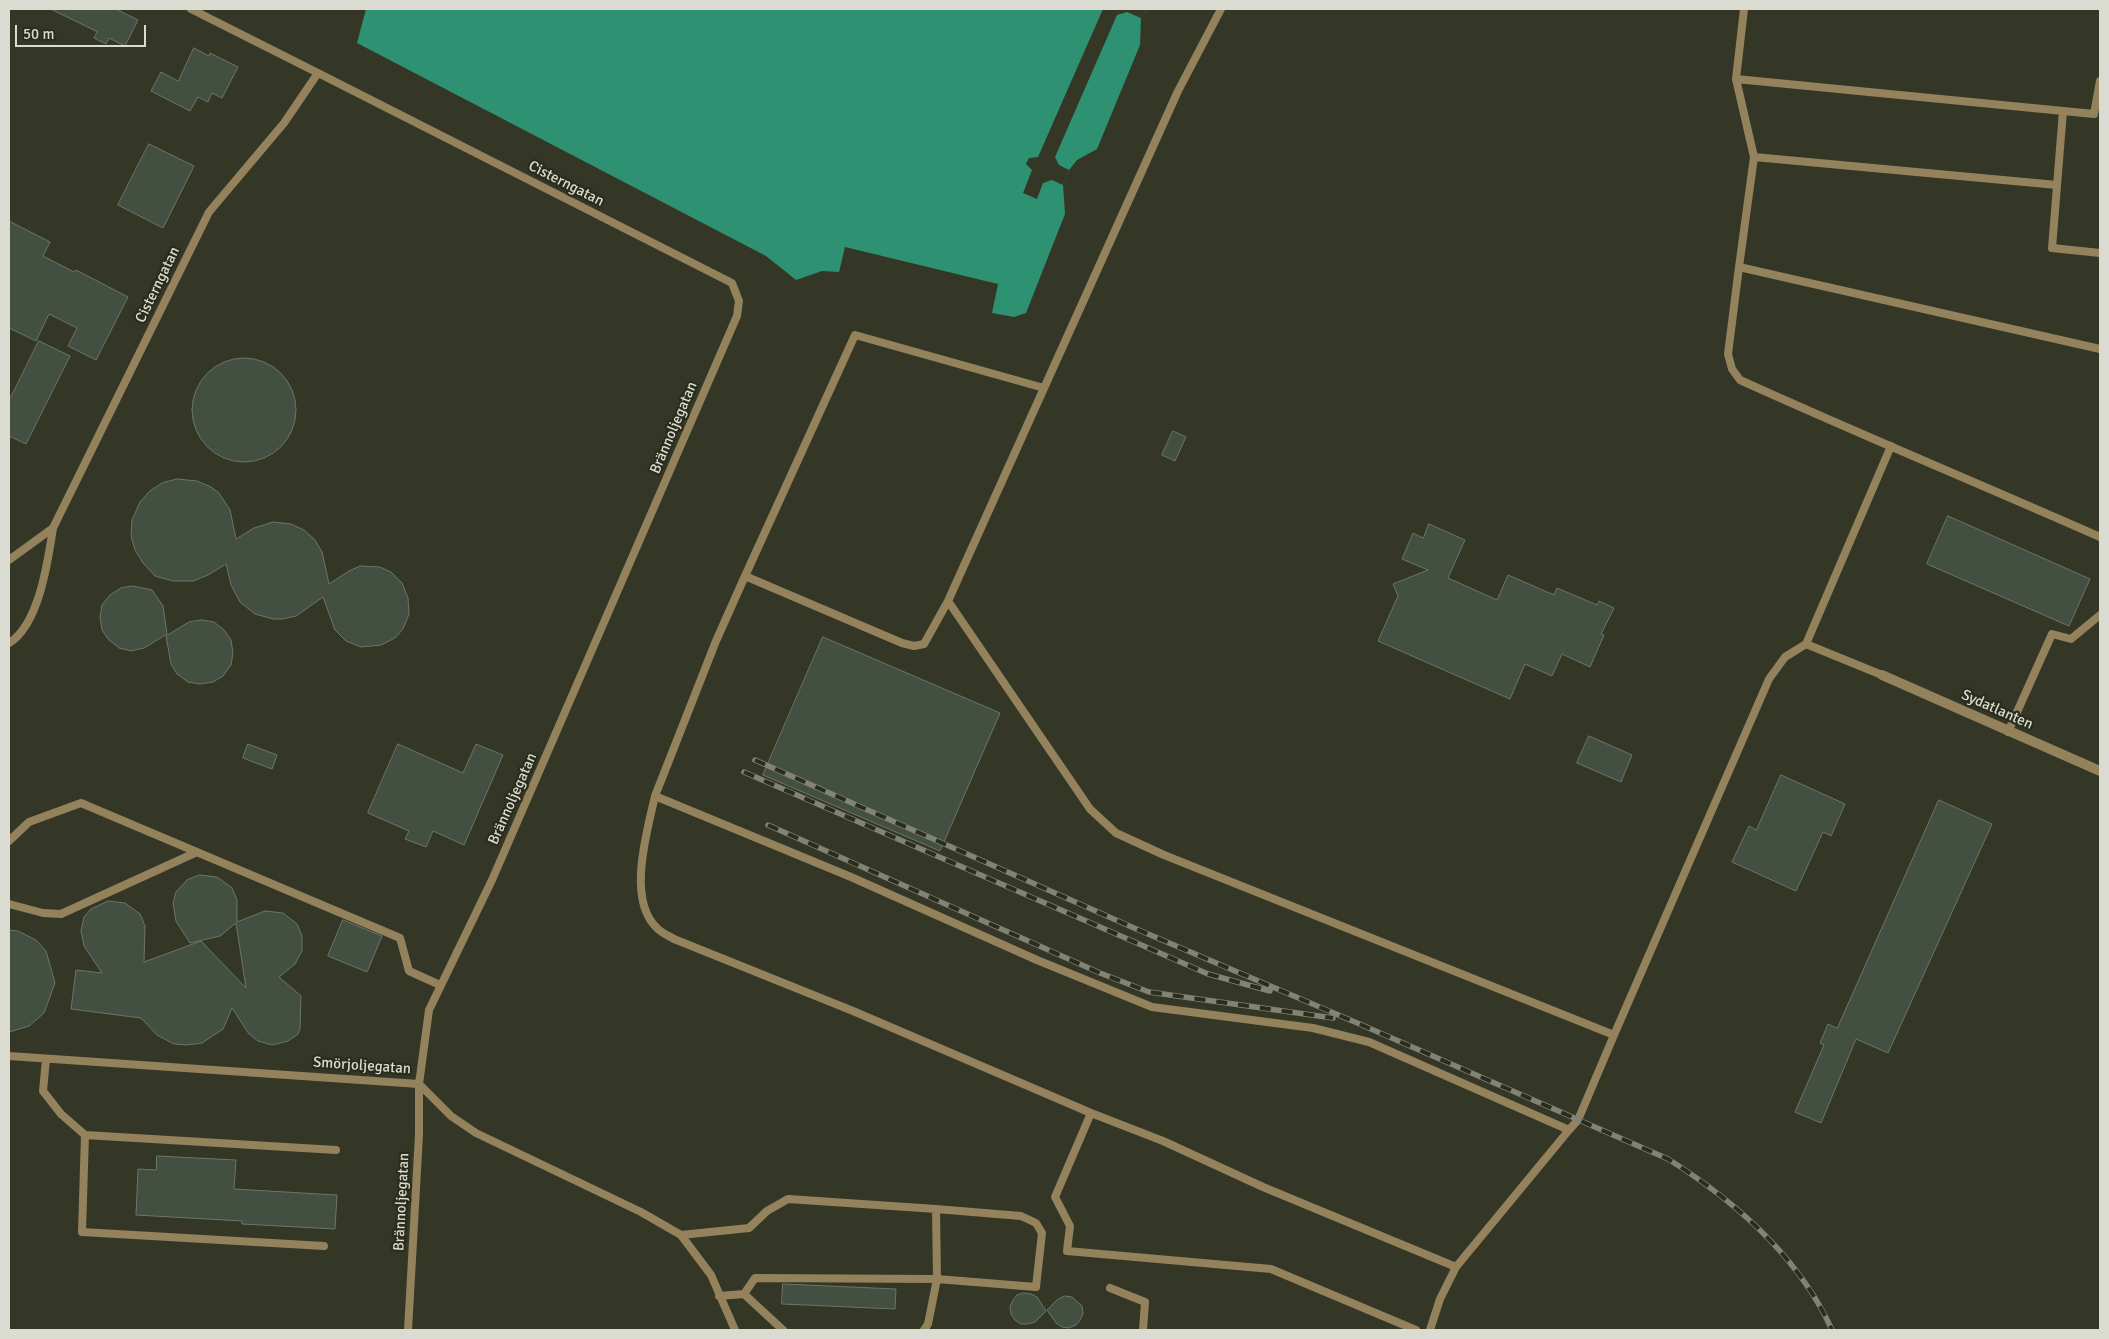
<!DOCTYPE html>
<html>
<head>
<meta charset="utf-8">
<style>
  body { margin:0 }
  #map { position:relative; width:2109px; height:1339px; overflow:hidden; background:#353726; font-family:Signika,sans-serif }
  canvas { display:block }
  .frame { position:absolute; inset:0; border:10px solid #dadbd1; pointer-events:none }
  .scale { position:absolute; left:15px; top:25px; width:131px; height:22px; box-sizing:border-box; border:2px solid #dadbd1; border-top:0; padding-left:6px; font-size:15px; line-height:18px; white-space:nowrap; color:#dadbd1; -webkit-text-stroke:4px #2b2d1c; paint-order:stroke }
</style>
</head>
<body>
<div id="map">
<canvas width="2109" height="1339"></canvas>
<div class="frame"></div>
<div class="scale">50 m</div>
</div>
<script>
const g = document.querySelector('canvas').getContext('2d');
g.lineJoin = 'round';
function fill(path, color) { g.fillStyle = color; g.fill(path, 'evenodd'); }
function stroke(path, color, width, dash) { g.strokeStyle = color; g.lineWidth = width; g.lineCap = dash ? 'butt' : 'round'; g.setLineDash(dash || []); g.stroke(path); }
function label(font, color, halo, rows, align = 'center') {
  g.font = font + ' Signika,sans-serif'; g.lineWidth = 4.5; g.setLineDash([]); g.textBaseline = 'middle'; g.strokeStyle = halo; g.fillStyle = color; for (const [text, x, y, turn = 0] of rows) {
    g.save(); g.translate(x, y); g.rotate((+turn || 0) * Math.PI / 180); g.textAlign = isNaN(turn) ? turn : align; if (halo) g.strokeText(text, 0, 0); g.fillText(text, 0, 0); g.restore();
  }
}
fill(new Path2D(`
  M366,9h781l-6,9 -1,27 -43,104 -20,11 -8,10 -6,15 2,29 -39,99 -12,4 -22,-4 6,-29 -153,-37 -6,25 -17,-1 -26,9 -30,-24 -409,-213z`), '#2e9172');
fill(new Path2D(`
  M1103,9h44l-6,9 -14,-6 -10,3 -62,142 4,8 10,5 -6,15 -11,-5 -9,3 -6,16 -14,-6 9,-23 -6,-6 3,-6 9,-1z`), '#353726');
const building = new Path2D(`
  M51,9h65l22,11 -13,26 -16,-8 -3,6 -12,-6 3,-6z
  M194,48l15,8 1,-3 28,14 -16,31 -10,-5 -4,9 -10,-5 -8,14 -39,-20 10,-19 17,9z
  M149,144l45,22 -31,62 -45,-23z
  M9,221l41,21 -7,14 31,16 2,-2 52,27 -32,63 -28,-14 9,-18 -28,-14 -13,27 -27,-13z
  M39,341l31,15 -44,88 -17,-8v-35z
  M192 410a52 52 0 1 1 104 0a52 52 0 1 1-104 0Z
  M1173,431l13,6 -11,24 -13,-6z
  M177,479l20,2 14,6 8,6 11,17 6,29 18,-11 19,-6 18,2 13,6 11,10 7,12 7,32 20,-13 11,-5 20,1 11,5 11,11 6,15 1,16 -6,15 -8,9 -14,7 -20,2 -15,-6 -11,-11 -12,-33 -27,19 -14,3h-9l-18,-5 -15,-12 -9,-17 -5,-21 -18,11 -15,6h-20l-18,-5 -12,-13 -8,-13 -4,-14 1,-16 8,-18 10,-11 12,-8z
  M1948,516l142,63 -21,47 -142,-62z
  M1429,524l36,16 -17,38 49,22 11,-25 46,20 3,-7 40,17 2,-4 15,7 -13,26 3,1 -14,32 -28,-13 -10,22 -27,-12 -15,35 -132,-58 20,-45 -5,-12 35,-14 -26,-11 11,-26 10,5z
  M133,586l19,4 11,16 4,28 -23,14 -13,3 -12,-3 -10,-8 -7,-10 -2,-13 2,-12 8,-10 11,-7z
  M202,620l12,2 10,8 7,10 2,13 -2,12 -8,11 -10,6 -13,2 -12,-2 -11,-8 -6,-10 -5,-28 23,-14z
  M823,637l177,76 -60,138 -177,-76z
  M1589,736l43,19 -11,27 -44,-19z
  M248,744l29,11 -5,14 -29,-11z
  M398,744l65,29 13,-29 27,11 -39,90 -31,-14 -7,16 -21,-8 4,-8 -41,-18z
  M1781,775l64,29 -14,32 -8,-4 -27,59 -64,-29 17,-36 7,4z
  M1939,800l53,24 -104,229 -32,-14 -35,84 -26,-11 29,-67 -4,-2 8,-19 9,4z
  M200,875l17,2 15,11 5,12v22l28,-11 18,2 14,11 5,12v15l-7,13 -16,13 22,19 -1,33 -2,5 -10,7 -16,4 -14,-4 -9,-7 -17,-26 -9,21 -21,14 -15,2 -13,-1 -17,-9 -16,-17 -70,-9 5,-39 26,3 -18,-27 -3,-15 3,-14 7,-8 17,-8 17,2 15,11 5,12 -1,36 57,-21 45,47 -10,-65 -16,13 -30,7 -14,-22 -3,-18 3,-11 11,-12z
  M343,920l39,16 -15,36 -39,-16z
  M9,930l9,1 18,9 10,11 9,32 -11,30 -15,13 -20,6z
  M157,1156l79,4 -2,29 103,6 -2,34 -93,-5v-3l-106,-6 2,-46 18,1z
  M783,1284l113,5 -1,20 -113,-5z
  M1024,1293l7,1 6,3 9,14 -11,11 -7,2h-7l-6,-4 -4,-6 -1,-7 3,-7 4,-5z
  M1065,1296l7,1 10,9 1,8 -3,6 -4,5 -7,3 -7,-1 -6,-4 -9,-13 11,-11z`);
fill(building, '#434f41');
stroke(building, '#6a7768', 1);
stroke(new Path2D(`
  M191,9l127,64
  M1221,9l-43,82 -230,510 142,208 26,24 48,22 450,180 155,-356 16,-22 21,-13 76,31
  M1744,9l-8,70 358,35 6,-33
  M1736,79l18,78 -15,110
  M2063,111l-11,137 48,5
  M1754,157l303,28
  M2100,349l-361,-82 -11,87 4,15 8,11c119,54 240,104 360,157
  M9,560l44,-32
  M745,576l110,-241 189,53
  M948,601l-24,43 -10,2 -12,-3 -157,-67 -29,65 -61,155 196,81 186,83 115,47 161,21 56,14 200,88 9,-10 36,-85
  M9,643c30,-18 39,-82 44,-115l156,-316 75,-89 34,-50 414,210 7,18 -2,15 -245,564 -63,130 -10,74v51l-11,195
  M1806,644l85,-198
  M2008,732l44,-98 19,5 29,-24
  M655,796c-8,36 -29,105 3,133 4,4 11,7 16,10l179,72 238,102
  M9,841l20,-19 52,-19 319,135 9,33 31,14
  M9,904l34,9 18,1 136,-62
  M9,1056l410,28 32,32 25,17 165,79 40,23 30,40 24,55
  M46,1059l-3,32 18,23 24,21 251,15
  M85,1135l-3,97 242,14
  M681,1235l68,-7 18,-17 21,-12 148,10 1,70 99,8 6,-54 -6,-10 -15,-7 -85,-7
  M1110,1288l35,14 -2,28
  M744,1294l11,-16 182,1 -9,45 -4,6
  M719,1296l25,-2 39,36
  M1416,1330l-145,-61 -204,-18 3,-25 -15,-29 36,-84 72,28 100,46 193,80
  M1430,1330l10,-31 16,-32 113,-137`), '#93825c', 8);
stroke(new Path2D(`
  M1882,675l218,96`), '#93825c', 10);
const rail = new Path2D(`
  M755,760l379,168 228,97 306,134c67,42 131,98 164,171
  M744,772l464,202 62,17
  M768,825l332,148 49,19 184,26`);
stroke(rail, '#818375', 5.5);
stroke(rail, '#2b2d1c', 4, [11]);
label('15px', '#dadbd1', '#2b2d1c', [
  ["Cisterngatan",566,184,27],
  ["Cisterngatan",158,285,-64],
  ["Brännoljegatan",674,428,-67],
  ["Sydatlanten",1997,710,24],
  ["Brännoljegatan",513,799,-66],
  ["Smörjoljegatan",362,1066,4],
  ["Brännoljegatan",402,1202,-87]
]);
</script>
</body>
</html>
